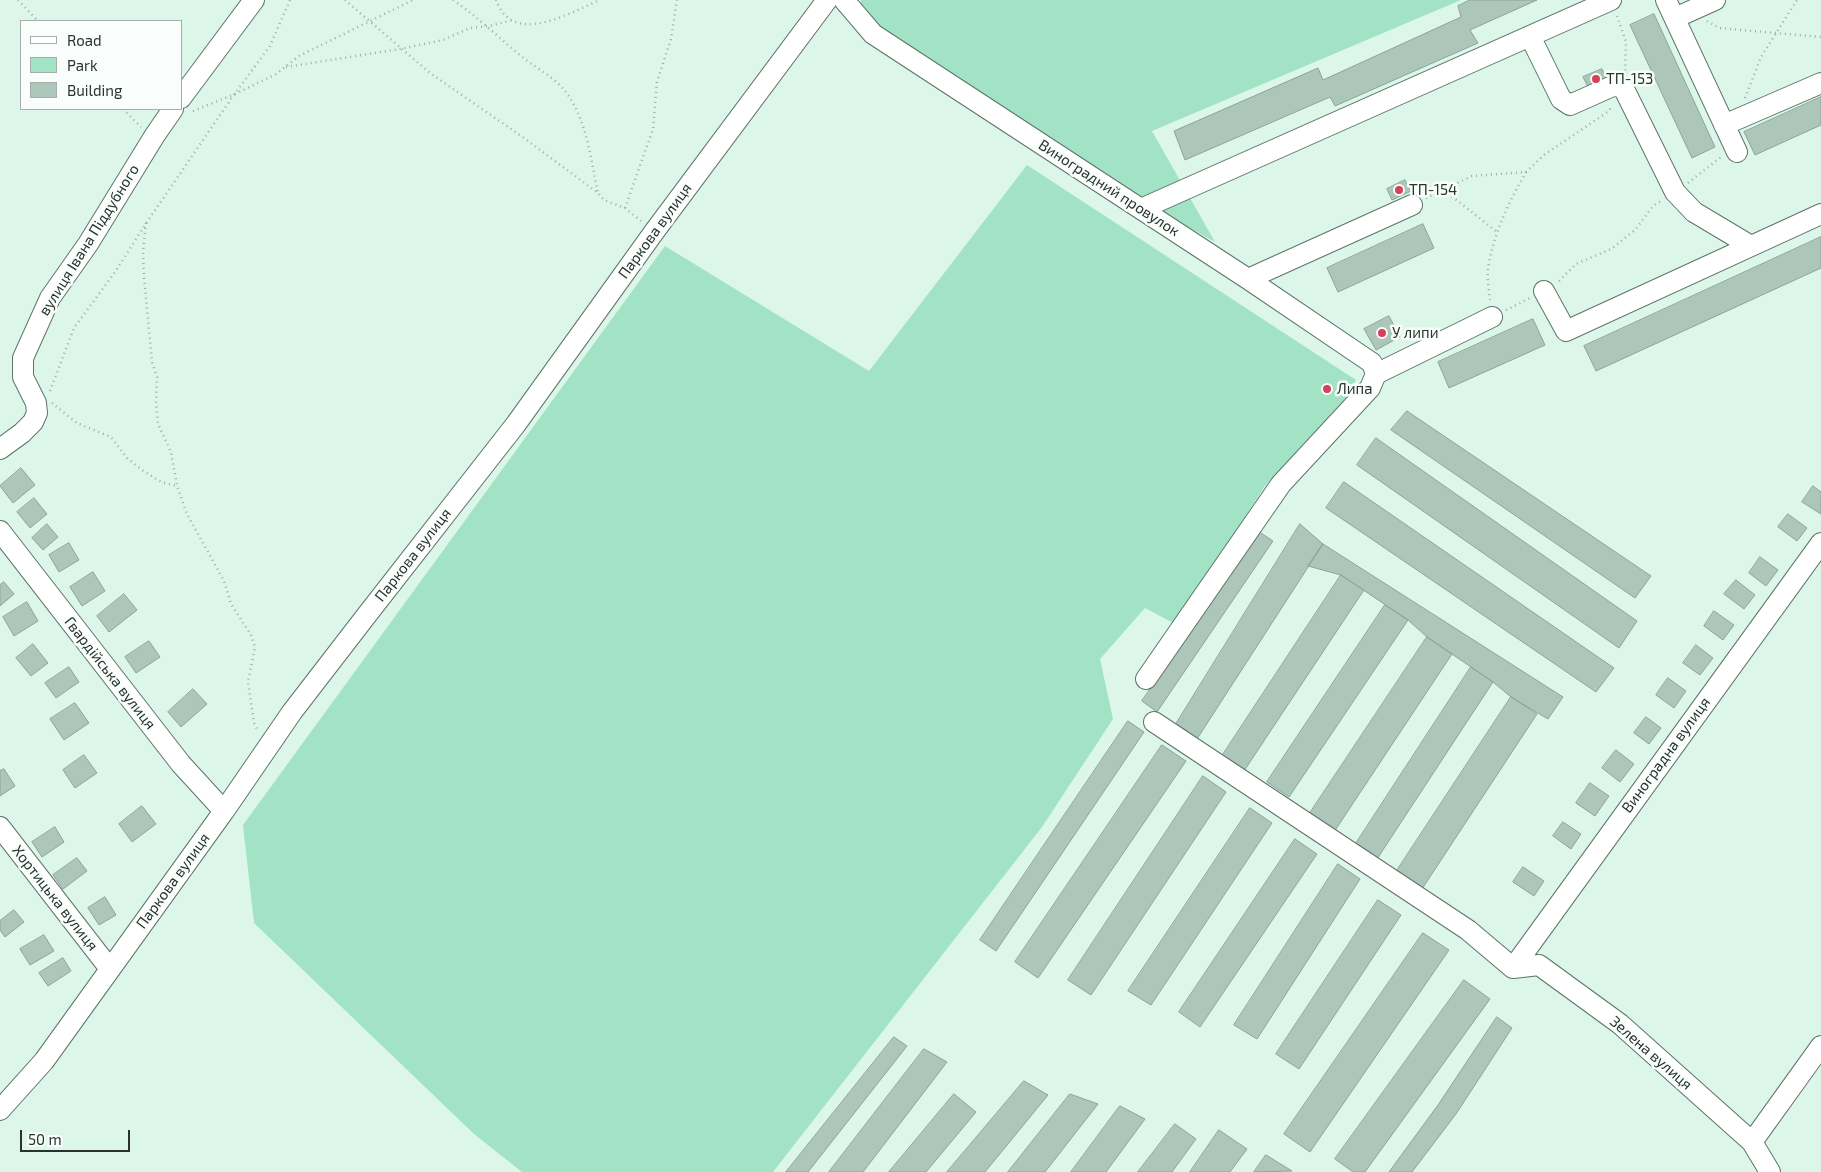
<!DOCTYPE html>
<html>
<head>
<meta charset="utf-8">
<style>
  body { margin:0 }
  #map { position:relative; width:1821px; height:1172px; overflow:hidden; background:#dcf7ea; font-family:"Exo 2",sans-serif }
  canvas { display:block }
  .legend { position:absolute; left:20px; top:20px; width:162px; height:90px; box-sizing:border-box; background:#f9fefc; border:1px solid #a6adaa; margin:0; padding:6px 9px; list-style:none; font-size:15px; color:#29332e }
  .legend li { display:flex; align-items:center; gap:10px; height:25px }
  .legend b { width:25px; border:1px solid #a6adaa }
  .scale { position:absolute; left:20px; top:1130px; width:110px; height:22px; box-sizing:border-box; border:2px solid #29332e; border-top:0; padding-left:6px; font-size:15px; line-height:18px; white-space:nowrap; color:#29332e; -webkit-text-stroke:4px #f9fefc; paint-order:stroke }
</style>
</head>
<body>
<div id="map">
<canvas width="1821" height="1172"></canvas>
<ul class="legend">
<li><b style="height:6px;background:#fff"></b>Road</li>
<li><b style="height:14px;background:#a2e3c6"></b>Park</li>
<li><b style="height:14px;background:#acc6b9"></b>Building</li>
</ul>
<div class="scale">50 m</div>
</div>
<script>
const g = document.querySelector('canvas').getContext('2d');
g.lineJoin = 'round';
function fill(path, color) { g.fillStyle = color; g.fill(path, 'evenodd'); }
function stroke(path, color, width, dash) { g.strokeStyle = color; g.lineWidth = width; g.lineCap = dash ? 'butt' : 'round'; g.setLineDash(dash || []); g.stroke(path); }
function label(font, color, halo, rows, align = 'center') {
  g.font = font + ' "Exo 2",sans-serif'; g.lineWidth = 5; g.setLineDash([]); g.textBaseline = 'middle'; g.strokeStyle = halo; g.fillStyle = color; for (const [text, x, y, turn = 0] of rows) {
    g.save(); g.translate(x, y); g.rotate((+turn || 0) * Math.PI / 180); g.textAlign = isNaN(turn) ? turn : align; if (halo) g.strokeText(text, 0, 0); g.fillText(text, 0, 0); g.restore();
  }
}
fill(new Path2D(`
  M861,0h600l-309,131 63,111 -56,-31 -277,-180 -21,-27z
  M1027,165l329,215 -11,19 -80,87 -90,138 -30,-16 -45,51 13,60 -71,108 -269,345h-251l-48,-38 -220,-211 -11,-98 422,-579 204,125z`), '#a2e3c6');
const building = new Path2D(`
  M1470,0h67l-67,30 8,13 -143,63 -5,-9 -145,63 -11,-29 144,-63 5,12 138,-63 -3,-11z
  M1654,14l61,133 -23,11 -62,-133z
  M1602,69l6,12 -19,8 -6,-12z
  M1821,97v28l-66,30 -11,-23z
  M1405,180l6,11 -19,9 -5,-11z
  M1423,224l11,24 -96,44 -11,-24z
  M1821,237v31l-225,103 -12,-25z
  M1389,316l11,21 -24,13 -12,-21z
  M1533,319l12,26 -96,43 -11,-26z
  M1407,411l244,165 -16,22 -244,-168z
  M1376,438l261,183 -18,27 -262,-183z
  M21,468l14,17 -22,18 -13,-17z
  M1344,482l270,186 -18,24 -270,-184z
  M1813,486l8,6v22l-19,-12z
  M34,498l13,16 -17,14 -13,-16z
  M1788,514l19,14 -10,13 -19,-14z
  M47,524l11,13 -15,13 -11,-12z
  M1300,524l23,20 -126,195 -21,-15z
  M1258,531l15,10 -116,171 -15,-11z
  M69,543l10,17 -20,12 -10,-17z
  M1323,544l240,153 -15,22 -37,-22 -18,-15 -66,-45 -19,-17 -67,-45 -33,-9z
  M1760,557l18,13 -12,16 -17,-13z
  M93,572l12,19 -23,15 -12,-19z
  M1341,575l23,15 -120,181 -22,-15z
  M1736,580l19,15 -11,14 -20,-15z
  M4,582l10,12 -14,12v-21z
  M124,594l13,16 -28,22 -12,-16z
  M27,602l11,19 -24,15 -11,-19z
  M1385,605l23,15 -119,177 -22,-15z
  M1714,611l20,14 -11,15 -19,-14z
  M1427,637l25,17 -118,178 -26,-16z
  M149,641l11,16 -24,16 -11,-16z
  M33,644l15,19 -17,13 -15,-18z
  M1696,645l17,13 -13,17 -17,-12z
  M69,667l10,15 -23,16 -11,-15z
  M1471,667l22,15 -116,177 -22,-14z
  M1668,678l18,13 -12,17 -18,-13z
  M193,689l14,15 -26,23 -13,-15z
  M1511,697l26,17 -115,175 -26,-17z
  M75,703l14,20 -25,17 -14,-21z
  M1646,717l15,11 -12,16 -15,-11z
  M1128,721l16,11 -148,219 -16,-11z
  M1162,745l24,16 -148,217 -23,-16z
  M1616,750l18,14 -14,18 -18,-14z
  M84,755l13,18 -22,15 -12,-18z
  M4,769l11,17 -15,10v-25z
  M1203,776l23,16 -135,203 -23,-15z
  M1590,783l19,13 -14,20 -19,-13z
  M142,806l14,18 -24,18 -13,-18z
  M1250,808l22,15 -121,182 -23,-14z
  M1563,822l18,12 -10,15 -18,-13z
  M55,827l9,15 -22,15 -10,-15z
  M1295,839l22,15 -117,173 -21,-15z
  M77,858l10,13 -24,18 -10,-14z
  M1338,864l22,15 -103,160 -23,-14z
  M1523,867l21,14 -10,15 -21,-14z
  M105,897l11,18 -17,10 -11,-17z
  M1378,900l23,15 -102,154 -23,-15z
  M14,910l10,12 -19,15 -5,-7v-9z
  M1423,933l26,17 -139,202 -26,-18z
  M44,935l10,16 -24,14 -10,-16z
  M63,958l8,13 -23,15 -9,-13z
  M1464,980l26,19 -125,173h-12l-18,-13z
  M1497,1017l15,11 -56,86 -44,58h-23l49,-67z
  M894,1037l13,9 -99,126h-22z
  M924,1049l23,13 -84,110h-34z
  M1024,1081l24,14 -63,77h-38z
  M954,1094l22,18 -50,60h-37z
  M1070,1094l28,10 -53,68h-37z
  M1120,1106l25,13 -39,53h-35z
  M1175,1124l21,15 -24,33h-34z
  M1219,1130l28,19 -17,23h-40z
  M1266,1155l26,16 -38,1z`);
fill(building, '#acc6b9');
stroke(building, '#8aa498', 1);
const minor = new Path2D(`
  M844,0l29,34 375,245 124,84 4,11
  M1666,0l71,152
  M1675,18l40,-18
  M1530,36l31,63 9,6 45,-20 9,4 51,103 19,20 57,34
  M181,98l73,-98
  M1724,125l97,-42
  M1141,209l470,-209
  M1248,279l164,-74
  M1544,291l22,40 255,-117
  M0,449l22,-16 11,-11 4,-9 -1,-10 -13,-26v-19l27,-60 38,-54 67,-109 18,-26
  M0,531l181,233 43,47
  M1146,679l135,-195 89,-96 6,-14 116,-57
  M1154,722l314,208 45,38
  M0,827l110,142
  M1513,968l308,-425
  M1513,968l26,-3 81,59 132,118 18,30
  M0,1110l44,-49 180,-250 68,-99 74,-96 150,-192 138,-192 173,-232
  M1752,1142l69,-96`);
stroke(minor, '#5d7469', 22);
stroke(new Path2D(`
  M18,0l20,21
  M345,0l85,73 94,65 74,55 6,7 21,8 16,13
  M453,0c25,17 45,37 68,56 17,14 38,23 49,42 18,29 21,63 28,95
  M496,0c2,5 6,13 10,16 22,22 70,-6 94,-16
  M1617,16l9,26 -1,29
  M1707,21l12,7 102,9
  M286,67l114,-18 43,-9 27,-12 19,-2 24,-6
  M1745,98l16,-41 36,-57
  M123,109l18,18
  M193,111l42,-17 41,-20 23,-18 114,-56
  M1688,183l33,-26
  M1444,190l53,42
  M1426,198l46,-22 54,-4 18,-17 65,-44 3,-5
  M625,208l28,-79 4,-47 14,-43 6,-39
  M146,223l-3,29 1,25 8,85 5,15 -1,26 2,21 13,28 6,34 10,28 37,67 7,23 20,31 4,12 -7,35 6,41 4,8
  M1559,281l17,-17 35,-15 24,-19 18,-24 8,-5
  M1490,300c-1,-10 -3,-21 -2,-31 5,-35 21,-67 38,-97
  M1506,310l24,-12
  M50,391l24,-63 41,-56 32,-50 84,-123 39,-53 20,-46
  M52,403l25,20 34,14 16,21 15,12 19,12 16,4`), '#9aafa5', 2.5, [1, 4]);
stroke(minor, '#fff', 20);
for (const [x, y, r, color] of [
  [1596,79,5,"#d3425a"],
  [1399,190,5,"#d3425a"],
  [1382,333,5,"#d3425a"],
  [1327,389,5,"#d3425a"]
]) { const dot = new Path2D(); dot.arc(x, y, r, 0, 2 * Math.PI); g.fillStyle = color; g.fill(dot); stroke(dot, '#f9fefc', 2); }
label('15px', '#29332e', '#f9fefc', [
  ["ТП-153",1606,79],
  ["ТП-154",1409,190],
  ["У липи",1392,333],
  ["Липа",1337,389]
], 'left');
label('15px', '#29332e', '#f9fefc', [
  ["Виноградний провулок",1109,188,33],
  ["Паркова вулиця",655,231,-54],
  ["вулиця Івана Піддубного",89,240,-58],
  ["Паркова вулиця",413,555,-52],
  ["Гвардійська вулиця",110,673,52],
  ["Виноградна вулиця",1666,755,-54],
  ["Паркова вулиця",173,881,-54],
  ["Хортицька вулиця",55,898,52],
  ["Зелена вулиця",1651,1053,41]
]);
</script>
</body>
</html>
